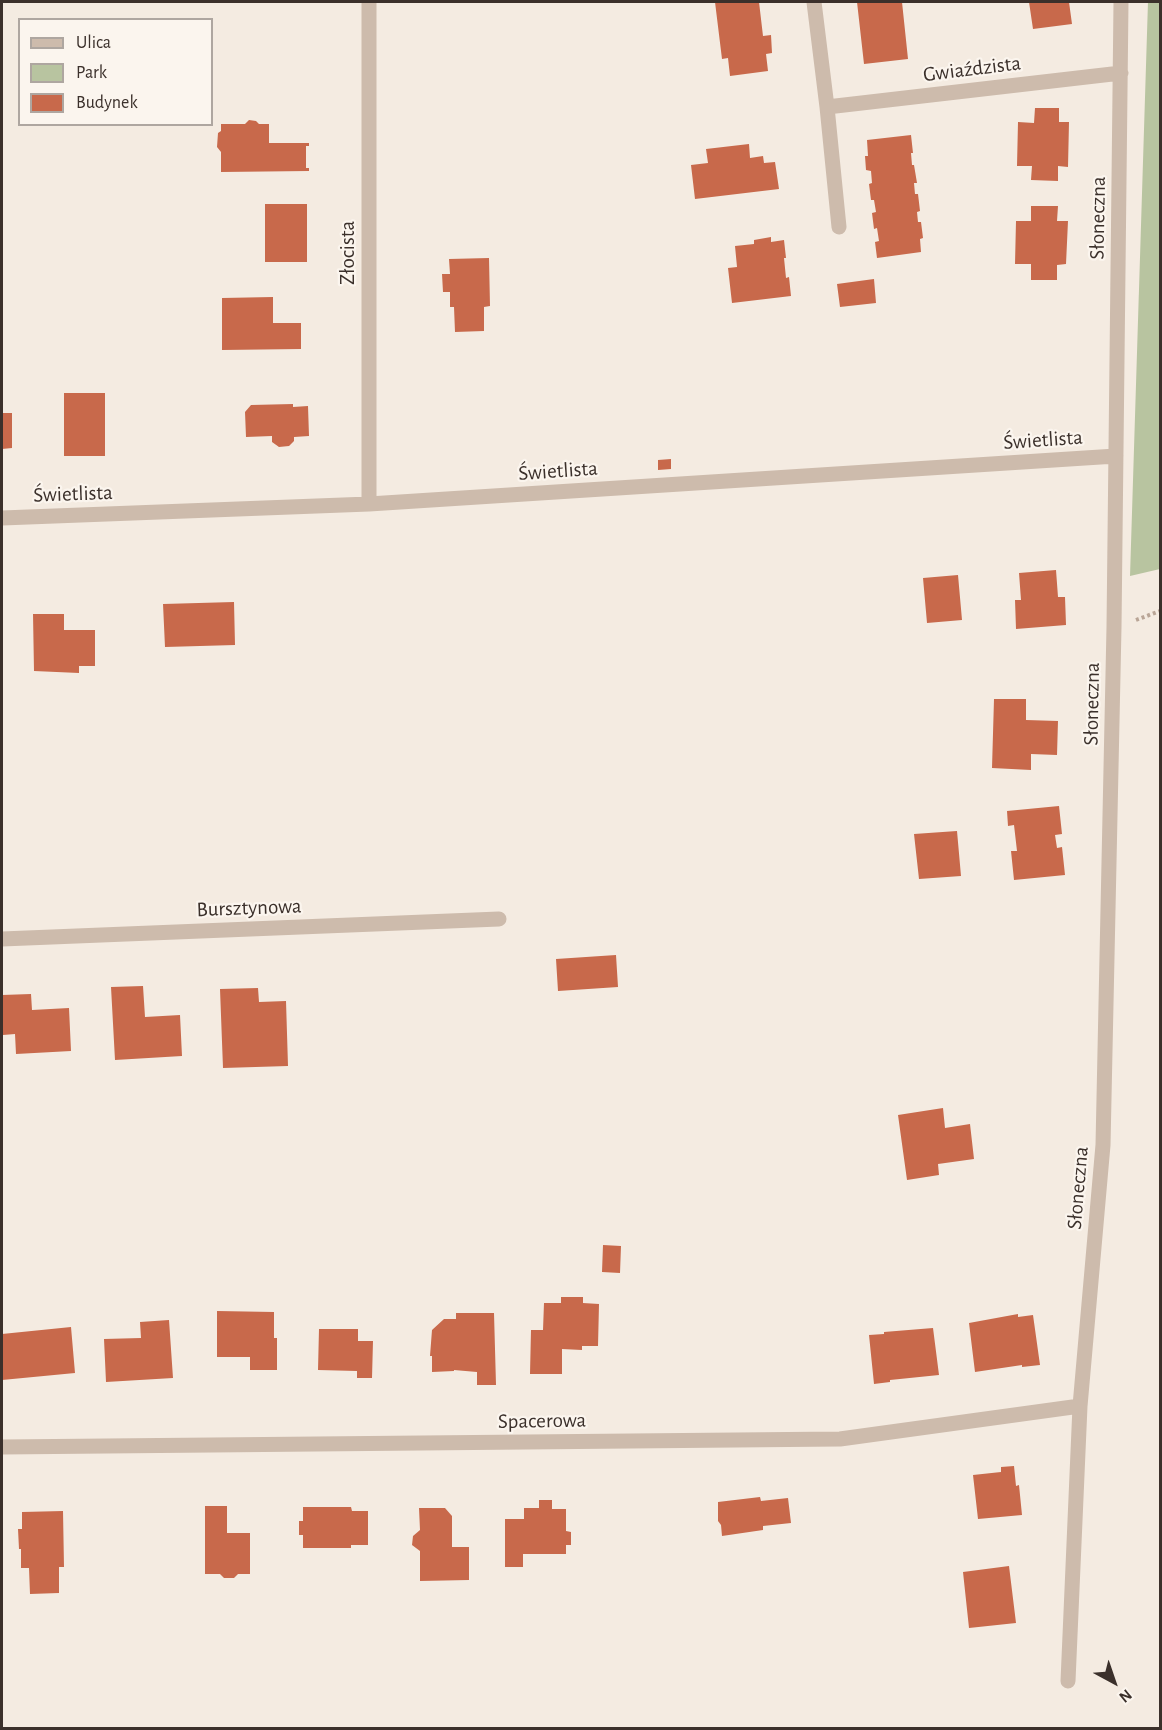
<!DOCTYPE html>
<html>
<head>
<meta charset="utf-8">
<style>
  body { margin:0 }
  #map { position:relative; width:1162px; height:1730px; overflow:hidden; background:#f4ebe1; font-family:"Alegreya Sans",sans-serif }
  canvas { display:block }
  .frame { position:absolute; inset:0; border:3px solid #3b302b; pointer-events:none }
  .legend { position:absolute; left:18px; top:18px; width:195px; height:108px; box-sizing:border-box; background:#fbf5ee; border:2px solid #aea6a0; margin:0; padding:8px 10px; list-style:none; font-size:18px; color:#3b302b }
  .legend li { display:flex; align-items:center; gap:12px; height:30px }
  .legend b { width:30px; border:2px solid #aea6a0 }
  .north { position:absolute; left:1084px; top:1652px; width:60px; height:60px; -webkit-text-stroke:4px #fbf5ee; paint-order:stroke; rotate:140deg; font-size:16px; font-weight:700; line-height:24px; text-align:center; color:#3b302b }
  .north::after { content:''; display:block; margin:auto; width:21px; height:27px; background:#3b302b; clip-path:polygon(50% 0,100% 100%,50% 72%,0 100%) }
</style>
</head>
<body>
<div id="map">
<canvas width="1162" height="1730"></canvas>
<div class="frame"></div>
<ul class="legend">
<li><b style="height:8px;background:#cdbbac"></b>Ulica</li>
<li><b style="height:16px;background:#b8c4a0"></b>Park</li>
<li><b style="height:16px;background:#c8694b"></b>Budynek</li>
</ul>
<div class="north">N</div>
</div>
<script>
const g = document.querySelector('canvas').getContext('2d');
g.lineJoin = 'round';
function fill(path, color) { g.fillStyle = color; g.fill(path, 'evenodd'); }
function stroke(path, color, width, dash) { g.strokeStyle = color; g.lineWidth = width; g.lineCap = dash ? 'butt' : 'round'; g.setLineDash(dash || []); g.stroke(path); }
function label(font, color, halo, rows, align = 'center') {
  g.font = font + ' "Alegreya Sans",sans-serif'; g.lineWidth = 4.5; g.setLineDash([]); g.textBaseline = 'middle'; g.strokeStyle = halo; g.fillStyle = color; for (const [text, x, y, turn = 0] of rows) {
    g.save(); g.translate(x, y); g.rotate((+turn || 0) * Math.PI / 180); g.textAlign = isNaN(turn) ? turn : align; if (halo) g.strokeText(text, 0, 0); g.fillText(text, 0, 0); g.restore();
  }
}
fill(new Path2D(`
  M1148,2h12v567l-30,7z`), '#b8c4a0');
fill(new Path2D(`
  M715,2h44l4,34 8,-1 1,18 -6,1 2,17 -38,5 -2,-18 -6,1z
  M857,2h45l6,57 -44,5z
  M1029,2h40l3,22 -39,5z
  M1035,108h24v14h10l-1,45 -10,-1v15l-27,-1 1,-14h-15l1,-44 16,1z
  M249,120l7,1 3,3h10v19h40v3h-3v22h3v3l-88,1v-20l-4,-5 1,-14 3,-2v-7h24z
  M911,135l2,18h-2l1,12h2l3,18h-3l1,11h3l2,17 -3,1 1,10h3l2,16 -3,1 1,13 -44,6 -2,-16 4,-1 -2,-13 -3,1 -2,-16 4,-1 -2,-12h-3l-2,-16 3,-1 -1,-12 -5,-1 -1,-14h3l-1,-16z
  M749,144l1,14 13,-2 1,7 11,-1 4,27 -84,10 -4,-34 17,-2 -2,-14z
  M265,204h42v58h-42z
  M1031,206h27l-1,15h11l-2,43 -9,1v15h-26v-16h-16l1,-43h15z
  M771,237v5l13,-2 2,18h-2l2,20 3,-1 2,19 -59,7 -4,-35 9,-1 -2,-21 19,-2v-4z
  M489,258l1,48 -6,1v24l-29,1 -1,-25h-4v-15h-7l-1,-18h8l-1,-15z
  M874,279l2,24 -36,4 -3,-23z
  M273,297v26h28v26l-79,1v-52z
  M64,393h41v63h-41z
  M293,404v3l15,-1 1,30 -15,1v4l-5,5 -10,1 -7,-5v-6l-26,1 -1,-25 6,-7z
  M2,413h10v35l-10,1z
  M671,459v10l-13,1v-10z
  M1056,570l2,27h7l1,28 -50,4 -1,-29h6l-2,-27z
  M958,575l4,45 -35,3 -4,-45z
  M234,602l1,43 -70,2 -2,-43z
  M33,614h31v16h31v36h-16v7l-45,-2z
  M994,699h32v21l32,1 -1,34 -26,-1v16l-39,-2z
  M1059,806l3,28 -7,1 2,13 5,-1 3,28 -51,5 -3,-29h6l-3,-26 -6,1 -1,-15z
  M957,831l4,45 -42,3 -5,-45z
  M616,955l2,32 -60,4 -2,-32z
  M143,986l2,31 35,-2 2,41 -67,4 -4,-73z
  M258,988l1,14 27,-1 2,65 -65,2 -3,-79z
  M31,994l1,16 37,-2 2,43 -55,3 -1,-20 -12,1 -1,-40z
  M943,1108l2,20 25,-4 4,35 -36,5 1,11 -32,5 -9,-65z
  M603,1245l18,1 -1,27 -18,-1z
  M561,1297h22v6l16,1 -1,42h-16v4l-20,-1v25h-32l1,-44h12l1,-27h17z
  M217,1311l57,1v26h3v32h-27v-13h-33z
  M456,1313h38l2,72h-19v-13l-23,-2v1l-22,1v-16h-2l2,-26 12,-11h12z
  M1018,1314v3l15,-2 7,50 -18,2v-2l-47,7 -6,-49z
  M169,1320l4,58 -67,4 -2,-43 37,-1 -1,-16z
  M71,1327l4,46 -73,7v-46z
  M933,1328l6,47 -49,5v2l-16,2 -5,-49 15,-1v-2z
  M319,1329h39v12h15l-1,37h-15v-7l-39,-1z
  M1014,1466l2,20 3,-1 3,30 -44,4 -5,-44 28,-3v-5z
  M760,1497l1,4 27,-3 3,25 -28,3v4l-41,6 -1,-11 -3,-4v-19z
  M539,1500h13v9h14v22l5,1v13h-5v9h-43v13h-18v-48h19v-11h15z
  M205,1506h22v27h23v41h-12l-4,4h-10l-4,-4h-15z
  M303,1507h48l1,4h16v34h-17v3h-48v-13h-4v-14h4z
  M419,1508h26l7,8v31h17v33l-49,1v-30l-8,-6 1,-9 7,-6z
  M63,1511l1,56h-5v26l-29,1 -1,-26h-8v-19h-2l-1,-20h4v-17z
  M1009,1566l7,57 -47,5 -6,-56z`), '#c8694b');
stroke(new Path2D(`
  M1136,620l24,-9`), '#b9a596', 4, [3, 3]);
stroke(new Path2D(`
  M369,2v502
  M814,2l13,105 12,120
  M827,107l294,-34
  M2,518l367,-14 747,-48
  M2,939l497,-20
  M2,1447l838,-8 240,-33
  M1068,1681l12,-275 23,-261 11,-518 7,-625`), '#cdbbac', 15);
label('21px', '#3b302b', '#fbf5ee', [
  ["Gwiaździsta",972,69,-7],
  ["Słoneczna",1098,218,-89],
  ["Złocista",348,253,-90],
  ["Świetlista",1043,440,-4],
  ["Świetlista",558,471,-4],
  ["Świetlista",73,494,-2],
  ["Słoneczna",1092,704,-89],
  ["Bursztynowa",249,908,-2],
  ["Słoneczna",1078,1188,-85],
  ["Spacerowa",542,1421,-1]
]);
</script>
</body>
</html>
